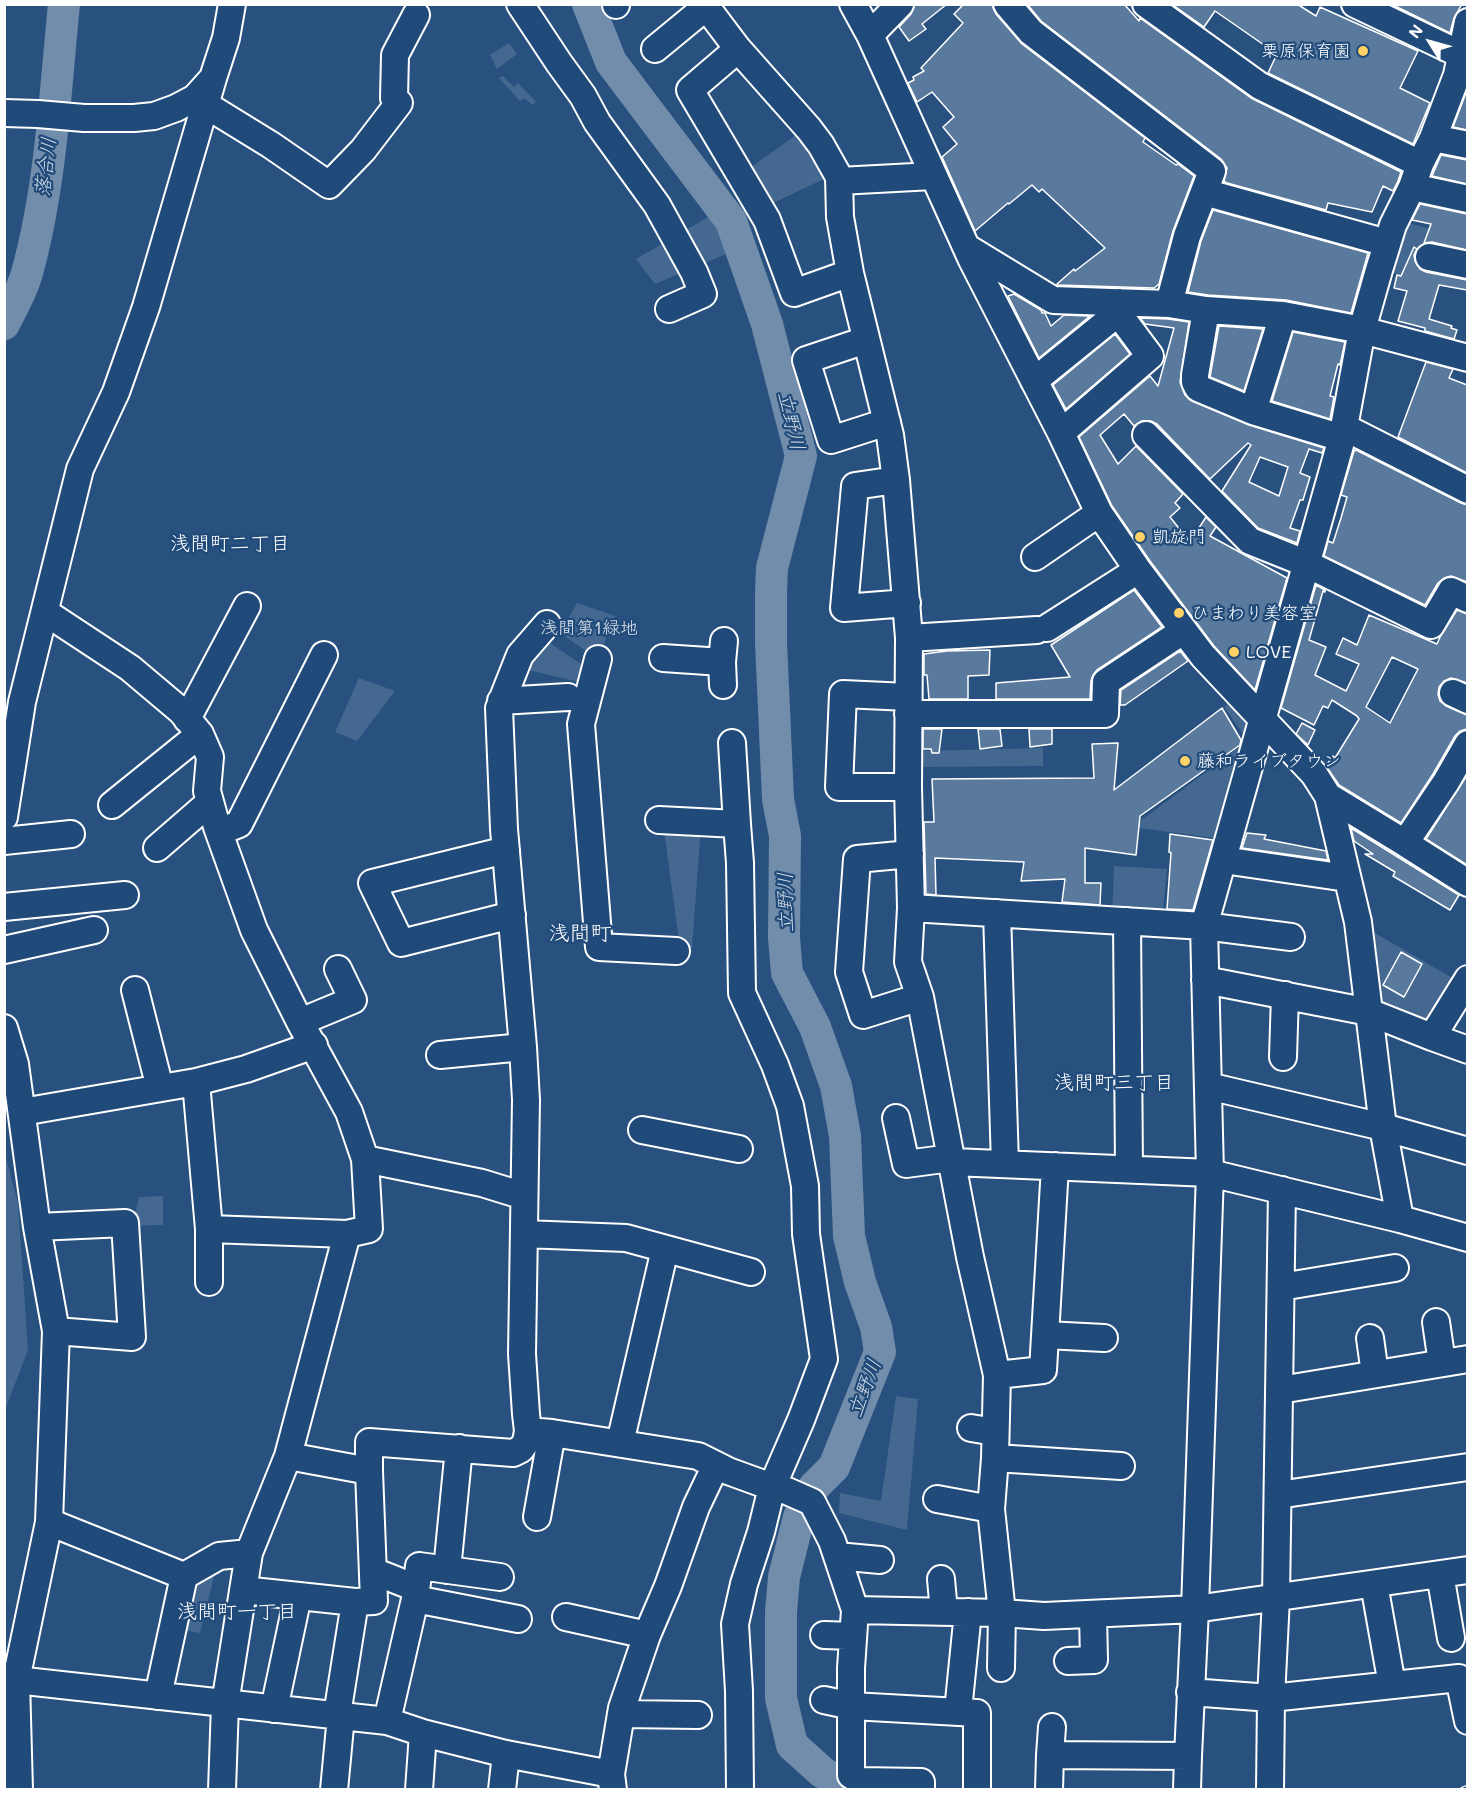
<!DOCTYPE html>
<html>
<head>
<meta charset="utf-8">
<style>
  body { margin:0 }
  #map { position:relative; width:1472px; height:1794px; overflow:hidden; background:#28517f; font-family:Mali,sans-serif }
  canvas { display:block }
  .frame { position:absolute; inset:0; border:6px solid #fff; pointer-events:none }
  .north { position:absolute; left:1400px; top:12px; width:60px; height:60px; -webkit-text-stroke:4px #1f4a7a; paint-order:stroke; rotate:307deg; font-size:16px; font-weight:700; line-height:24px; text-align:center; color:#fff }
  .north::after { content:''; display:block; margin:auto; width:21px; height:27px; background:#fff; clip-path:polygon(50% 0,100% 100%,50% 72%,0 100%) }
</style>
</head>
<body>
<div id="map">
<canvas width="1472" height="1794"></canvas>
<div class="frame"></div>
<div class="north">N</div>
</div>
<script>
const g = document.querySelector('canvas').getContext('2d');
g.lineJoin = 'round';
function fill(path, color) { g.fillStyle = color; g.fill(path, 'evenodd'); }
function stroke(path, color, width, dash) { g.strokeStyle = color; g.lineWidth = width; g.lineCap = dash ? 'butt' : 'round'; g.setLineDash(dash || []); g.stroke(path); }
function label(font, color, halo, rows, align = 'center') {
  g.font = font + ' Mali,"Klee One",sans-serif'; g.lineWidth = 4.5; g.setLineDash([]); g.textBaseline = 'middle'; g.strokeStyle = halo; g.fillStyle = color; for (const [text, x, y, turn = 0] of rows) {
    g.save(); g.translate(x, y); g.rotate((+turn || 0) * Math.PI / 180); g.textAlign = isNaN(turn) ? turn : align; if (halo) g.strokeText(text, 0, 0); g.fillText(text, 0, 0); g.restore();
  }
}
fill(new Path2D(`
  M509,43l8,11 -20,15 -7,-14z
  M503,76l11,11 4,-4 18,19 -4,3 -7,-7 -5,3 -21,-23z
  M800,132l32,43 -69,33 -20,-35z
  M715,213l18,38 -78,33 -19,-25z
  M1397,220l41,11 -11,51 -47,-12z
  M577,603l38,13 -17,43 -38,-26z
  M1207,625l13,13 -14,19 58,62 -35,121 -97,-13 116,-86 -24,-34 12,-10 -45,-60z
  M541,637l46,31 -4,15 -63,-15z
  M359,678l36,13 -38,50 -22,-9z
  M1043,748v18l-124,1 1,-16z
  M663,823l38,2 -9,123h-12z
  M1114,866l53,3 -5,52 -50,-4z
  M1363,926l98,57 -31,49 -55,-24z
  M5,1154l13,49 10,147 -23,60z
  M163,1196v29l-36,1 7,-8 5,-21z
  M896,1396l22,3 -11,131 -68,-17 1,-20 41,8z
  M219,1556l-19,77 -27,-5 11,-52z`), '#446890');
stroke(new Path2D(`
  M588,4l23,58 120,159 36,103 34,132 -29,112 -1,25v49l7,157 7,37 -1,102 3,35 28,54 21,59 9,50 4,100 11,46 16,45 4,25 -46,115 -20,20 -15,30 -15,60 -3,35v86l11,47 30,27 29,18
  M4,324c8,-16 18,-33 23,-51 24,-87 28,-179 37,-269`), '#718dab', 32);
const building = new Path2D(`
  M915,4h32l-25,20 4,5 -17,12 -10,-14 12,-13z
  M964,4h28l4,10 26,30 123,94 -2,4 33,23 2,-1 16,12 -21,55 -14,53 -5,4 -96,-3 -1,-1 17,-15 1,2 30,-23 -63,-59 -3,3 -7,-7 -23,19 -1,-1 -33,28 -33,-74 15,-13 -14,-17 11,-10 -22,-25 -15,10 -9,-19 6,-3 -1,-3 11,-6 -3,-3 42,-45 -9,-9z
  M1027,4h97l15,17 1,-3 111,80 150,74 -3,9 -5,10 -10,-5 -11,26 -44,-9 -2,7 -99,-27 -3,-2 3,-13 -6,-9 -180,-138z
  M1297,4l19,12 4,-9 98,44 -18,37 30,15 -17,41 -145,-71 9,-19 -62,-43 -11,16 -31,-22z
  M1391,4h71l-8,14 -4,15z
  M1467,90v40l-14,-3z
  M1441,155l26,5v24l-35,-8z
  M1420,204l47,10v36l-35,-8 -8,1 7,-19 -19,-4z
  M1213,210l155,43 -17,60 -65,-13 -78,-5 -20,-3 13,-51z
  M1414,247l3,2 -3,6 1,6 5,8 6,3 41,8v10l-28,-5 -10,34 23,7 -1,2 6,2 -3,9 -29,-8v-3l-27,-7 9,-30 -13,-3 3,-13 4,1z
  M1014,294l27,16 1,3h3l6,13 13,-11 26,1 -51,42 -31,-62z
  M1140,318l28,1 21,3 -9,60 5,13 7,6 57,24 75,23 -2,5 -13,-4 -9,24 10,4 -7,23h-3l-10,28 10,3 -3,12 -39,-15 -36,-37 29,-46 -3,-2 -38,36 -53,-55 -6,-3h-9l-8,5 -10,-12 -24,21 18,29 18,-18 47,48 -8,9 5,5 -10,9 20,25 16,-25 10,10 -6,9 77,42 -32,112 -41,-44 -64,-85 -38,-55 -33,-69 71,-61 8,10 16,-58 -29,-4zM1260,457l28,10 -9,29 -30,-14z
  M1219,326l44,3 -19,62 -34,-14z
  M1293,332l52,10 -5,23 -2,-1 -8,32 4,1 -4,22 -58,-18z
  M1115,334l15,20 -64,55 -13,-24z
  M1426,362l27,7 -4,9 18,7v88l-69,-36z
  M1356,450l105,53 6,2v77l-16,-6 -7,2 -6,5 -13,22 -101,-49 4,-15 5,2 8,-25 6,-21 -6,-2 13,-44z
  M1316,585l9,5v2l-2,-1 -14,49 17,7 -11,28 31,16 13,-27 -23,-10 7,-16 14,7 12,-30 68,29 3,-7 17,-27 10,4v69l-16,-5 -7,3 -5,6 -1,7 2,7 6,5 21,9v14l-7,2 -5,5 -22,38 -32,49 -62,-38 -13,-19 7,-10 2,2 24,-39 -2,-3 -25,-16 -4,8 -5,-2 -9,19 -33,-17zM1392,657l26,12 -28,54 -24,-16z
  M1134,590l28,37 -65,43 -4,5 -2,6 -1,18h-94v-16l74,-6 -19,-32z
  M990,650l-1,25 -21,1v23h-39l-2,-24h-3v-21l23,-3z
  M1180,651l8,10 -63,44h-5l1,-15z
  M1222,708l19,32 -1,5 -100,71 -4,39 -51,-7v35h16l-1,22 -38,-3 3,-23 -44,2 3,-19 -89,-4 1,37 -10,-1 -2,-72h10l-2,-43 162,-1 -2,-34 26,-1 -4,47z
  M1302,723l13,7 -7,15 -12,-11z
  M923,729h19l-3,24h-7l-1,-4h-8z
  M978,729h22l2,17 -22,3z
  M1029,729h23v15l-22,3z
  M1467,775v90l-41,-26z
  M1351,828l108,67 -9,15 -57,-34 2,-4 -30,-18h8l-19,-13z
  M1247,833l19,2 -2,4 62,12 2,9 -86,-12z
  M1170,834l43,6 -20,70 -26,-1 4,-56 -2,-1z
  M1401,952l21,12 -18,33 -21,-12z`);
fill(building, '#5a7a9d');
stroke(building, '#fff', 1.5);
const minor = new Path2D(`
  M520,4l39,59 24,33 14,26 60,83 37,67 9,22 -34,15
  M704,4l34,45 71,80 12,16 18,32 1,40 10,56 40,162 6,45 13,158 -1,149 3,121 -3,54 12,35 50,260 27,118 -2,83 -4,51 11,104 -1,55
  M853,4l17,31 102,225 89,173 38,80 39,57 65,86 111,118 14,22 30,126 25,205 17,92
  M1007,4l24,28 181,139 -25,65 -18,68
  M1146,4l114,82 160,78
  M1355,4l107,51
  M616,5v-1
  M870,35l30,-31
  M655,49l51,-42
  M738,49l-48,41 77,130 27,73 56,-20
  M206,105l65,40 58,40 34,-35 36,-47 -5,-5 1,-43 21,-40
  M4,113l34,1 46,4h50l20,-2 22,-8 19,-10 18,-20 13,-40 6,-34
  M1433,138l35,7
  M839,181l94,-5
  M1412,187l56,12
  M1204,192l183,51
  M966,247l87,53 116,4 37,6 77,5 79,15 106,28
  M1429,257l39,8
  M1206,310l-11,65v7l3,6 55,23 89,27
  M866,340l-60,20 25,80 56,-18
  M1034,381l84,-68
  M1253,411l30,-96
  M1344,427l124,63
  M1061,433l89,-77 -32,-43 1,-11
  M1146,435l104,106 55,22 126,62 20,-34 17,8
  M896,480l-41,6 -11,122 63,-5
  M1035,557l64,-44
  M45,612l85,56 51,43 19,23 10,23 -3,34 10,36 37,103 46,92 49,90 16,47 117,24 42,13
  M1047,628l91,-58
  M909,638l128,-8
  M663,658l59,4 2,-21
  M598,659l-17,65 18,223 77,4
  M722,662l1,23
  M1453,693l15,7
  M501,701l67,-4
  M908,714h197l1,-32 77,-51
  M187,719l60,-113
  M732,743l5,81
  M908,787h-69l4,-93 65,3
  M1328,796l77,47 41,-61 22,-38
  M112,805l88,-71
  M4,817l18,-115 58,-233 36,-77 30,-85 67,-229
  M659,820l78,4 3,39 2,130 33,72 15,41 15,80 1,48 18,125 -23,61 -29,67 -11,45 -17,52 -9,40 4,67 1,99
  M219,832l20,-8 85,-169
  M4,841l67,-7
  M1405,843l63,40
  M157,848l53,-46
  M506,850l-134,33 29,60 111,-28
  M910,854l-53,5 -8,113 14,43 57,-18
  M1223,860l124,18
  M4,907l121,-12
  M911,908l293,18 87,11
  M997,913l8,251
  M1127,921l2,248
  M4,950l90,-20
  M1205,980l164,32 63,25 36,13
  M135,990l25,98
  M300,1022l53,-22 -15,-31
  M4,1028l11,36 22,163 19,104 -7,191 -33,158 3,110
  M1432,1037l36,-58
  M440,1055l83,-8
  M1283,1057l2,-62
  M196,1082l13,147v53
  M1208,1086l175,41 85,24
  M22,1112l174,-30 50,-13 68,-24
  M896,1118l10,46 45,-6
  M642,1130l97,19
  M953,1162l257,11 190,46 68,19
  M37,1227l88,-4 7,114 -76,-6
  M209,1229l138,5
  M524,1234l102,4 125,34
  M1281,1287l114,-19
  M1436,1322l6,41
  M1046,1335l58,3
  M1370,1338l5,36
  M997,1375l46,-5 12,-204
  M1280,1390l188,-31
  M971,1428l24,4
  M528,1431l24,2 146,23 30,15 44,16 15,4 25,11 20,39 23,69 147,3 42,3 151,-7 273,-39
  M620,1443l45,-194
  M288,1456l81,15v-29l144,11 8,-4 5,-7 2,-11 -2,-17 -4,-60 4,-254 -3,-53 -19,-218 -5,-121 21,-53 27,-31
  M995,1458l126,8
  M1278,1495l190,-28
  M937,1499l54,10
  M537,1517l15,-84
  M49,1522l135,54 35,-20 30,-3
  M837,1556l43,4
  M447,1570l12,-122
  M373,1571l43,17
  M1440,1574l11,64
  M941,1579l3,33
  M1374,1584l18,101
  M243,1590l112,12 -18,113
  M415,1599l4,-33 81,11
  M355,1602l19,-1 -5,-130
  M855,1610l-4,58v107l9,6 61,1v8
  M566,1617l81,18
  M824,1635l29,1
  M1068,1661l26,-1 -1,-46
  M16,1680l371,41 36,12 83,21 105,20
  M1190,1692l81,6 188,-20 9,43
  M158,1696l26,-120
  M824,1700l28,6 125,7v77
  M274,1709l24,-113
  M958,1711l10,-99
  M621,1714l77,1
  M387,1721l28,-122 103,20
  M1050,1755l2,-28
  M222,1790l3,-86 24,-151 39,-97 59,-222 22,-5 -4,-70
  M334,1790l7,-74
  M419,1790l4,-57
  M502,1790l4,-36
  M613,1790l-2,-16 11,-66 25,-73 21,-49 28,-79 20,-42
  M1049,1790l1,-35 138,1 7,-147 15,-436 -6,-247 138,-488 20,-108 17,-60 14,-45 19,-38 8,-23 13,-26 24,-63 11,-53
  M1187,1790l1,-34
  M1270,1790l1,-92 5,-100 6,-408`);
stroke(minor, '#fff', 30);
stroke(minor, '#1f4a7a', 26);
const rail = new Path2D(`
  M1463,1790l5,-2`);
stroke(rail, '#fff', 7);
stroke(rail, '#1f4a7a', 4.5, [14]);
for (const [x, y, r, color] of [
  [1363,51,6,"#ffd166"],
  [1140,537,6,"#ffd166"],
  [1179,613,6,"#ffd166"],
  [1234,652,6,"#ffd166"],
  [1185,761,6,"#ffd166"]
]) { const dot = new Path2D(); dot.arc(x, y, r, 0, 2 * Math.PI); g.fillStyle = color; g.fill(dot); stroke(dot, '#1f4a7a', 2); }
label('18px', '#fff', '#1f4a7a', [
  ["栗原保育園",1351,51,"right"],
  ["凱旋門",1152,537],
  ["ひまわり美容室",1191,613],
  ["LOVE",1246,652],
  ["藤和ライブタウン",1197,761]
], 'left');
label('18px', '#dae1e9', '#1f4a7a', [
  ["浅間第1緑地",589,628]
]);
label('italic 20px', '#d4dde6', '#1f4a7a', [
  ["落合川",46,167,-83],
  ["立野川",791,421,77],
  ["立野川",786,902,-91],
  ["立野川",865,1388,-69]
]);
label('20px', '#fff', '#1f4a7a', [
  ["浅間町二丁目",230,544],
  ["浅間町三丁目",1114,1083],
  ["浅間町一丁目",237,1612]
]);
label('21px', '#fff', '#1f4a7a', [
  ["浅間町",580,934]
]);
</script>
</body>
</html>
